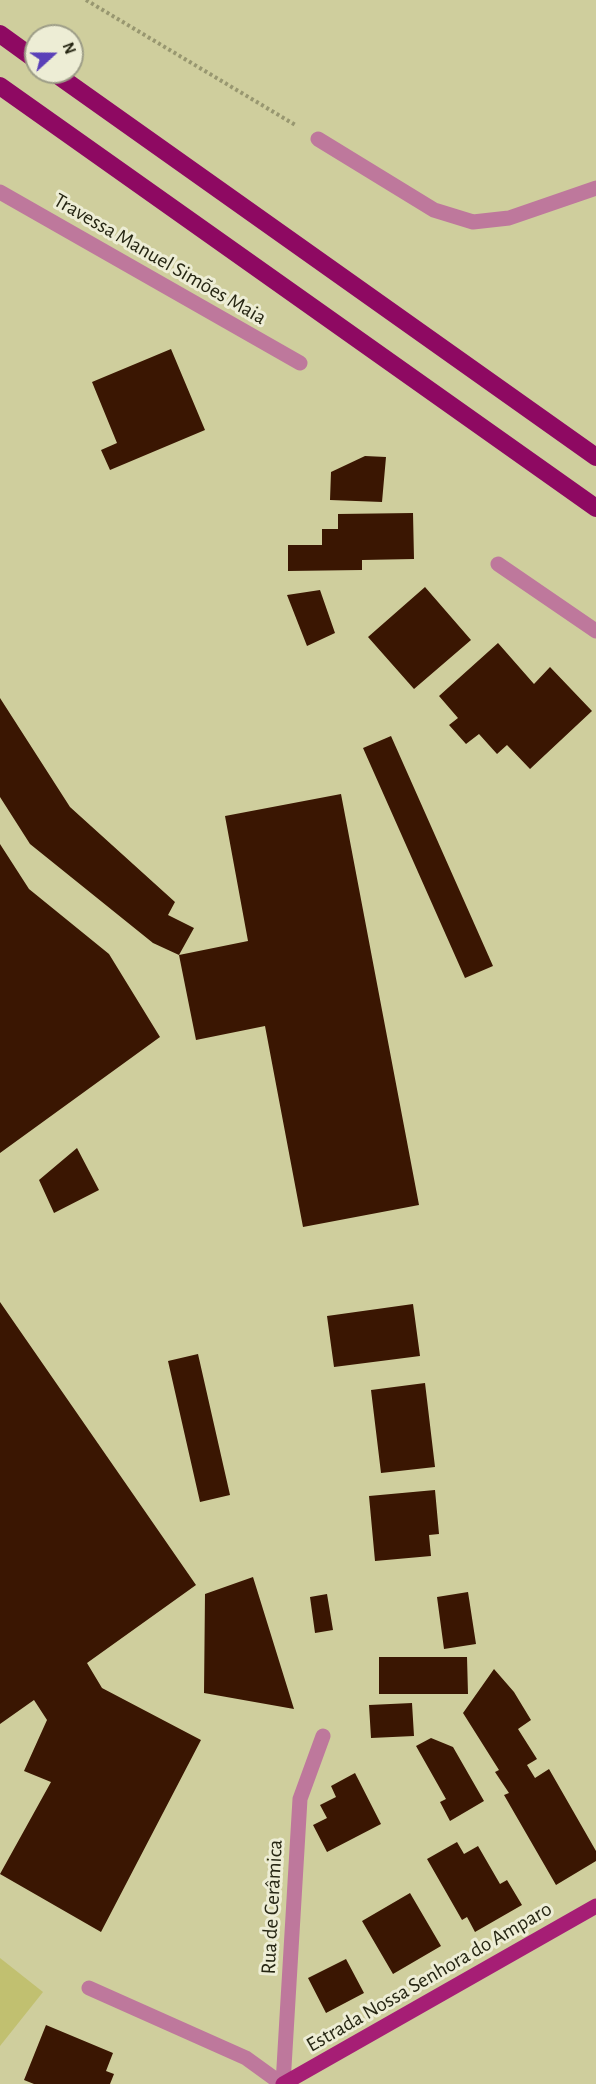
<!DOCTYPE html>
<html>
<head>
<meta charset="utf-8">
<style>
  body { margin:0 }
  #map { position:relative; width:596px; height:2084px; overflow:hidden; background:#cfce9d; font-family:"Alegreya Sans",sans-serif }
  canvas { display:block }
  .north { position:absolute; left:24px; top:24px; width:60px; height:60px; box-sizing:border-box; background:#ededd5; border:2px solid #9d9d87; border-radius:50%; rotate:69deg; font-size:16px; font-weight:700; line-height:24px; text-align:center; color:#262613 }
  .north::after { content:''; display:block; margin:auto; width:21px; height:27px; background:#5a40b8; clip-path:polygon(50% 0,100% 100%,50% 72%,0 100%) }
</style>
</head>
<body>
<div id="map">
<canvas width="596" height="2084"></canvas>
<div class="north">N</div>
</div>
<script>
const g = document.querySelector('canvas').getContext('2d');
g.lineJoin = 'round';
function fill(path, color) { g.fillStyle = color; g.fill(path, 'evenodd'); }
function stroke(path, color, width, dash) { g.strokeStyle = color; g.lineWidth = width; g.lineCap = dash ? 'butt' : 'round'; g.setLineDash(dash || []); g.stroke(path); }
function label(font, color, halo, rows, align = 'center') {
  g.font = font + ' "Alegreya Sans",sans-serif'; g.lineWidth = 6; g.setLineDash([]); g.textBaseline = 'middle'; g.strokeStyle = halo; g.fillStyle = color; for (const [text, x, y, turn = 0] of rows) {
    g.save(); g.translate(x, y); g.rotate((+turn || 0) * Math.PI / 180); g.textAlign = isNaN(turn) ? turn : align; if (halo) g.strokeText(text, 0, 0); g.fillText(text, 0, 0); g.restore();
  }
}
fill(new Path2D(`
  M0,1958l43,34 -43,54z`), '#c1c070');
fill(new Path2D(`
  M171,349l34,81 -95,40 -9,-20 16,-7 -25,-61z
  M365,456l21,1 -4,45 -52,-2 1,-28z
  M413,513l1,46 -52,1v10l-74,1v-26h34v-16h16v-15z
  M425,587l46,53 -57,49 -46,-52z
  M320,590l15,43 -28,13 -20,-51z
  M498,643l36,41 16,-17 42,44 -62,58 -23,-24 -10,9 -18,-20 -13,10 -17,-19 9,-7 -19,-22z
  M0,698l70,109 105,95 -7,13 26,13 -15,27 -26,-12 -123,-99 -30,-47z
  M391,736l102,230 -28,12 -102,-230z
  M341,794l78,411 -116,22 -38,-201 -69,14 -17,-85 69,-14 -23,-125z
  M0,844l29,45 80,65 51,83 -160,116z
  M77,1148l22,42 -45,23 -15,-33z
  M0,1302l196,283 -109,78 15,25 99,52 -100,192 -101,-58 51,-92 -27,-11 23,-51 -13,-20 -34,24z
  M413,1304l7,52 -86,11 -7,-51z
  M198,1354l32,141 -30,7 -32,-141z
  M425,1383l10,84 -54,6 -10,-83z
  M435,1490l4,44 -10,1 2,21 -56,5 -6,-65z
  M253,1577l41,132 -90,-16 1,-99z
  M468,1592l8,52 -32,5 -7,-52z
  M327,1594l6,36 -18,3 -5,-36z
  M379,1657h88l1,37h-89z
  M494,1669l20,23 17,28 -13,9 19,30 -10,6 8,13 14,-9 47,82v10l-40,24 -52,-90 5,-2 -14,-21 4,-2 -36,-57z
  M412,1703l2,33 -43,2 -2,-33z
  M431,1738l22,9 31,54 -34,20 -10,-19 6,-3 -30,-53z
  M355,1773l26,51 -54,28 -14,-27 14,-7 -7,-13 16,-8 -5,-11z
  M457,1842l7,12 14,-8 22,38 7,-4 15,25 -47,27 -8,-15 -5,3 -35,-61z
  M410,1893l31,53 -48,28 -31,-53z
  M346,1959l18,34 -38,20 -18,-35z
  M46,2025l67,28 -7,18 8,3 -4,10h-76l-10,-4z`), '#3a1602');
stroke(new Path2D(`
  M86,0l211,126`), '#989770', 4, [3, 3]);
stroke(new Path2D(`
  M318,139l116,71 39,12 36,-4 87,-30
  M0,192l300,171
  M498,564l98,67
  M89,1988l157,70 36,26
  M283,2084l17,-285 23,-63`), '#be789c', 15);
stroke(new Path2D(`
  M283,2084l313,-178`), '#a61e75', 15);
stroke(new Path2D(`
  M0,34l36,26
  M53,72l543,385
  M0,86l596,422`), '#8e0962', 18);
label('21px', '#262613', '#ededd5', [
  ["Travessa Manuel Simões Maia",160,259,30],
  ["Rua de Cerâmica",272,1907,-87],
  ["Estrada Nossa Senhora do Amparo",429,1977,-30]
]);
</script>
</body>
</html>
